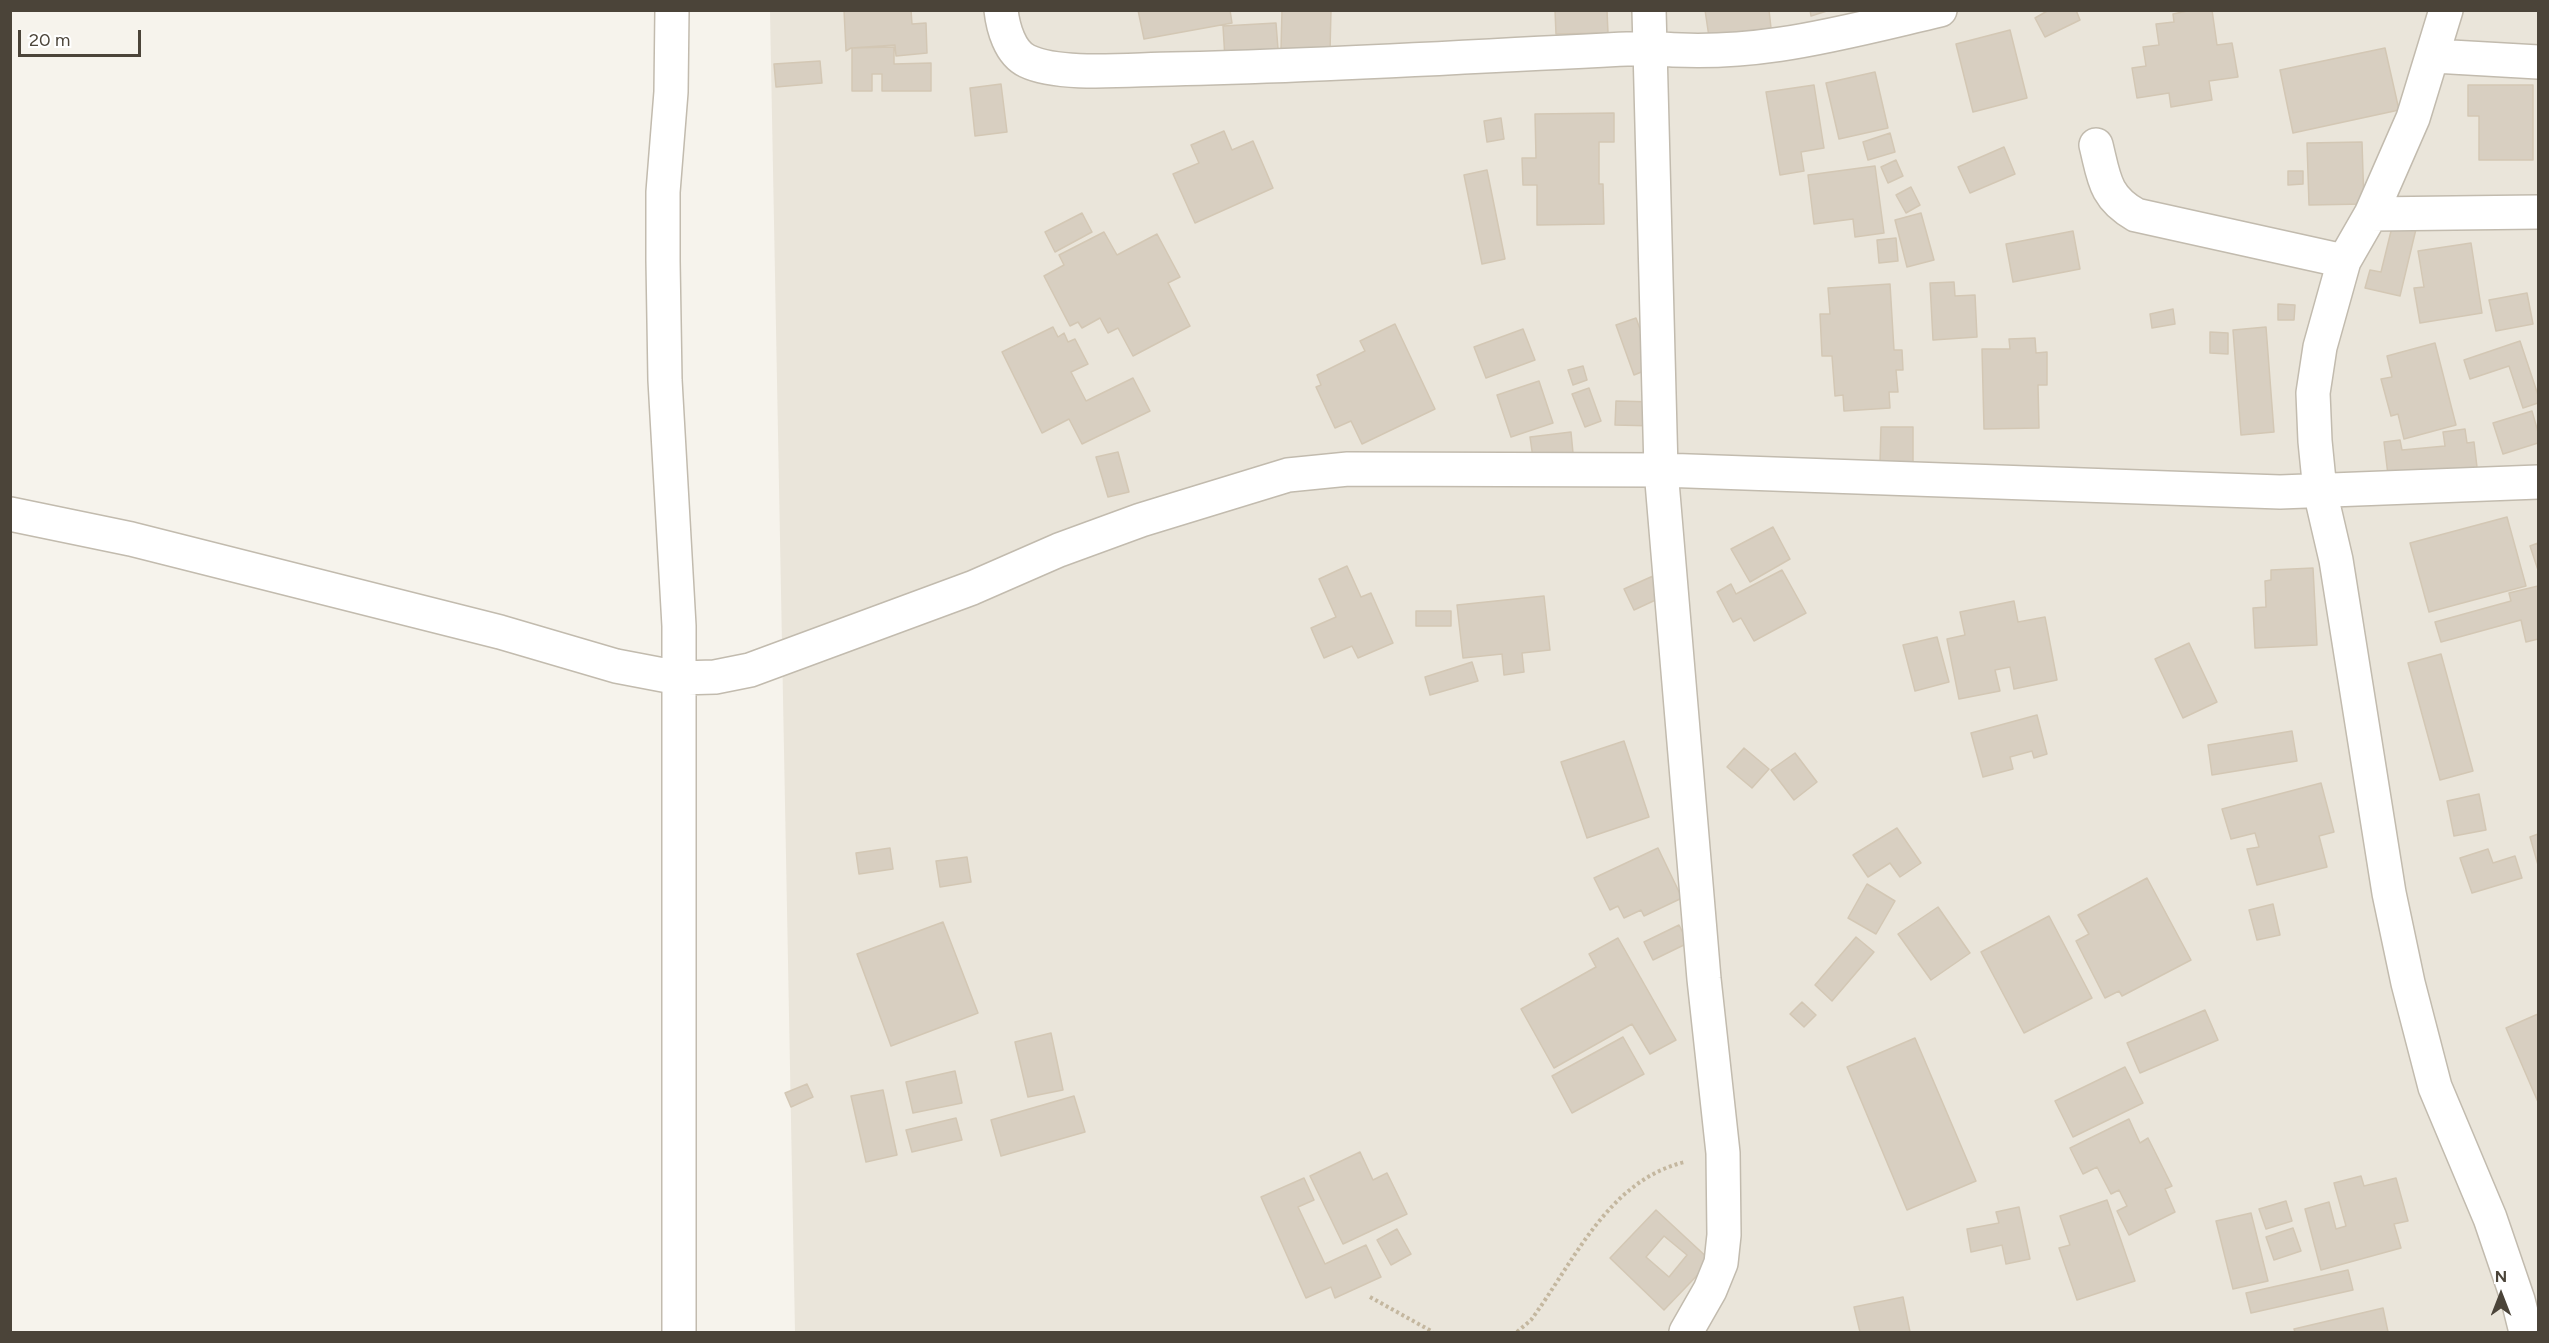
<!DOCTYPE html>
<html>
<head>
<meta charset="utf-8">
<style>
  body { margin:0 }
  #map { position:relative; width:2549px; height:1343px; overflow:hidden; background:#f6f3ec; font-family:Figtree,sans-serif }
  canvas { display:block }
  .frame { position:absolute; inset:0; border:12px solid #4b4439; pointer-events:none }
  .north { position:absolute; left:2471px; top:1265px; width:60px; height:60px; -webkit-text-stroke:4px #fff; paint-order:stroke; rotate:0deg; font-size:16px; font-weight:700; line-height:24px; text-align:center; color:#4b4439 }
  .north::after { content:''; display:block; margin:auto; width:21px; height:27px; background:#4b4439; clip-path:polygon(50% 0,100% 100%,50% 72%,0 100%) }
  .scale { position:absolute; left:18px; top:30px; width:123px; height:27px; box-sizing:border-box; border:3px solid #4b4439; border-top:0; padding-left:8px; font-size:18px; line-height:21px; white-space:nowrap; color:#4b4439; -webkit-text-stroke:4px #fff; paint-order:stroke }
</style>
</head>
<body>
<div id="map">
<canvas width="2549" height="1343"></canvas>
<div class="frame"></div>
<div class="north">N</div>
<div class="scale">20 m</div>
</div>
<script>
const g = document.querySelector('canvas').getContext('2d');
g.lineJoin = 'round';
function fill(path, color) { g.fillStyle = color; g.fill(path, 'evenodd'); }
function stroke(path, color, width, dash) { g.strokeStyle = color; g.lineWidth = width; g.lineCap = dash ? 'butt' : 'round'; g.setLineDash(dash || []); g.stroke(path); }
fill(new Path2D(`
  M770,11h1768v1321h-1743z`), '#eae5da');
const building = new Path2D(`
  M844,10h67l1,14 14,-1 1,30 -31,3 -1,-11 -44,3 -5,3z
  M1138,10h92l2,13 -88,16z
  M1282,10h49l-1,41 -49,-1z
  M1555,10h52l1,23 -52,1z
  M1705,10h64l2,18 -62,9z
  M1810,10h20l-19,6z
  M2049,10h27l4,10 -35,17 -10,-19z
  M2192,10h20l5,35 15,-2 6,34 -29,4 3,19 -41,7 -2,-14 -32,5 -5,-30 14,-2 -3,-19 16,-2 -3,-21 18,-2 -1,-8z
  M1276,23l2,26 -53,10 -2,-33z
  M2010,30l17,68 -54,14 -17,-68z
  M894,47v17l37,-1v28h-49v-17h-10v17h-20v-43z
  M2385,48l14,62 -106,23 -13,-63z
  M820,61l2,22 -46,4 -2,-23z
  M1875,72l13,56 -49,11 -13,-56z
  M1001,84l6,48 -32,4 -5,-48z
  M1814,85l10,63 -23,4 3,19 -24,4 -14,-83z
  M2468,85h65v75h-54v-44h-11z
  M1614,113v29h-15v42h4l1,40 -67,1v-40h-14l-1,-27h14l-1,-44z
  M1501,118l3,21 -17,3 -3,-21z
  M1224,131l8,19 21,-9 20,47 -78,35 -22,-49 26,-11 -8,-18z
  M1890,133l5,19 -27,8 -5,-18z
  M2362,142l2,62 -55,1 -2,-62z
  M2004,147l11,27 -45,19 -12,-26z
  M1896,160l7,16 -15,7 -7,-16z
  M1875,166l9,67 -29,4 -2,-18 -39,5 -6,-49z
  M1487,170l18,89 -23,5 -18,-89z
  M2288,171h15v13l-15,1z
  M1911,187l9,18 -14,8 -10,-18z
  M1082,213l10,19 -37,20 -10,-20z
  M1921,213l13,47 -27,7 -12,-47z
  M2393,223l23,6 -16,67 -35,-8 5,-18 11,2z
  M2073,231l7,38 -67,13 -7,-38z
  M1104,232l13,23 40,-21 23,43 -12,6 22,43 -57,30 -15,-28 -10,5 -8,-15 -18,10 -4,-6 -8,4 -26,-50 20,-11 -5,-10z
  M1896,238l2,23 -19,2 -2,-23z
  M2471,243l11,70 -62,10 -6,-35 10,-1 -6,-36z
  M1954,282l1,14 20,-1 2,42 -44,3 -3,-57z
  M1890,284l4,66h8l1,20h-7l2,22h-9l1,16 -46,3 -1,-16 -8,1 -3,-40h-10l-2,-42h10l-2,-26z
  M2527,293l6,31 -37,7 -7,-31z
  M2278,304l17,1 -1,15h-16z
  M2173,309l2,15 -23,4 -2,-14z
  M1636,318l18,49 -20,8 -18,-50z
  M1395,324l40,85 -73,35 -11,-23 -16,7 -19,-41 5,-2 -4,-10 48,-24 -5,-10z
  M1053,327l5,10 6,-4 4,9 7,-3 13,25 -17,8 15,29 47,-23 17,33 -68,33 -13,-25 -27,14 -40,-81z
  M2266,327l8,105 -33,3 -8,-105z
  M1523,329l12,31 -49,18 -12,-31z
  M2210,332l18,1v21l-18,-1z
  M2035,338l1,15 11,-1v33h-9l1,43 -55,1 -2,-80h28l-1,-10z
  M2520,341l18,54v8l-15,5 -14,-42 -39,13 -6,-19z
  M2435,343l21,82 -52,14 -6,-25 -7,2 -10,-37 11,-2 -5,-21z
  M1583,366l4,14 -14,5 -5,-15z
  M1539,381l14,42 -42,14 -14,-42z
  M1589,388l12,33 -16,6 -13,-33z
  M1616,401l40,1 -1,24 -40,-1z
  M2532,411l6,21v11l-35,11 -10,-31z
  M1881,427h32v36h-33z
  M2465,429l2,14 7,-1 3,25 -89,8 -4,-33 16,-2 2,10 43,-4 -2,-14z
  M1571,432l2,21 -40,5 -3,-21z
  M1118,452l11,40 -21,5 -12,-40z
  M2507,517l19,69 -97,26 -19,-69z
  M1773,527l17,32 -40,23 -19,-33z
  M2538,543v27l-8,-24z
  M1347,566l14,31 10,-4 22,50 -35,15 -6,-12 -28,12 -13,-30 25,-11 -17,-38z
  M2313,568l4,77 -62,3 -2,-40 13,-1 -1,-26 6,-1v-10z
  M1782,570l24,43 -52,28 -13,-23 -8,4 -16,-30 14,-8 5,10z
  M1653,576l9,21 -28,13 -10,-21z
  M2538,586v53l-12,3 -5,-22 -80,22 -6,-20 76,-21 -2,-8z
  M1544,596l6,54 -28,3 2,19 -20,3 -2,-21 -39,4 -6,-53z
  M2014,601l4,21 27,-5 12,63 -43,9 -4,-22 -15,3 5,21 -41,8 -12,-60 18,-4 -5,-23z
  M1416,611h35v15h-35z
  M1937,637l12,45 -34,9 -12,-46z
  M2189,643l28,59 -34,16 -28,-59z
  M2441,654l32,117 -33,9 -32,-117z
  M1472,662l6,19 -48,14 -5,-18z
  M2037,715l10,39 -13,4 -2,-7 -22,6 3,12 -30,8 -12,-44z
  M2292,731l5,30 -85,14 -4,-30z
  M1624,741l25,76 -62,21 -26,-76z
  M1744,748l25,21 -17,19 -25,-21z
  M1795,753l22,29 -23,18 -23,-30z
  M2321,783l13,49 -15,4 8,31 -70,18 -10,-36 12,-2 -4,-14 -24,6 -9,-30z
  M2479,794l7,36 -32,6 -7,-35z
  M1897,828l24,35 -21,14 -10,-14 -22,14 -15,-22z
  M2538,834v31l-8,-28z
  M890,848l3,21 -34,5 -3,-21z
  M1658,848l24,50 -38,18 -3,-6 -17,8 -6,-12 -8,4 -16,-32z
  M2488,849l5,14 22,-7 7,22 -50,15 -12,-35z
  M967,857l4,25 -31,5 -4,-26z
  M2147,878l44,82 -69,36 -3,-5 -14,7 -29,-57 13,-7 -11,-19z
  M1867,884l28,17 -19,33 -28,-16z
  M2273,904l7,31 -23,5 -8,-30z
  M1938,907l32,46 -39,27 -33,-46z
  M2049,916l43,82 -68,35 -43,-81z
  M943,922l35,91 -87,33 -34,-92z
  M1679,925l9,18 -35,17 -9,-18z
  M1856,937l18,15 -42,49 -17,-16z
  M1618,938l58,102 -26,14 -18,-30 -78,44 -33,-59 75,-42 -7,-13z
  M1802,1002l14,13 -12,12 -14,-13z
  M2205,1010l13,30 -78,33 -13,-30z
  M2538,1014v88l-32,-74z
  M1051,1033l12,57 -35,7 -13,-55z
  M1623,1037l21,37 -72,39 -20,-37z
  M1915,1038l61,143 -69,29 -60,-143z
  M2125,1067l18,36 -70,34 -18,-36z
  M955,1071l7,32 -49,10 -7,-31z
  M807,1084l6,13 -22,10 -6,-14z
  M883,1090l14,65 -31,7 -15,-66z
  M1074,1096l11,36 -84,24 -10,-36z
  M956,1118l6,22 -50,12 -6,-22z
  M2129,1119l11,24 8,-5 24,48 -7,3 10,23 -46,23 -12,-24 10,-5 -8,-16 -8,4 -14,-27 -14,7 -13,-26z
  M1360,1152l13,28 14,-7 20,41 -64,30 -33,-68z
  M2361,1176l3,10 32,-8 12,43 -14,3 7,24 -80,22 -16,-61 24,-7 7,27 10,-3 -12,-43z
  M1304,1178l10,22 -16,7 27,57 41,-19 15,32 -46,21 -4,-11 -25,11 -45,-101z
  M2107,1200l28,81 -58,19 -18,-52 11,-3 -10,-29z
  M2286,1201l6,20 -26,8 -7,-20z
  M2019,1207l11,52 -24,5 -4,-19 -31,7 -4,-23 32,-6 -3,-11z
  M1656,1210l55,51 -47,49 -54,-52zM1664,1236l23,19 -18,22 -23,-20z
  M2251,1213l17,68 -35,8 -17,-68z
  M2293,1228l8,23 -27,9 -8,-23z
  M1397,1229l14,25 -20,11 -14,-25z
  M2348,1270l5,20 -102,23 -5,-20z
  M1903,1297l7,35h-50l-6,-25z
  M2383,1308l5,24h-93l-1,-3z`);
fill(building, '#d8cfc1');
stroke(building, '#d3c7b4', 1.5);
const minor = new Path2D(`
  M672,10l-1,82 -8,100v69l2,119 14,246v706
  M1001,10c2,18 9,43 26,51 33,16 107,8 145,8 159,-3 318,-14 477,-21 103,11 192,-15 291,-38
  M1649,10l12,460 43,509 19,174 1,82 -3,28 -11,27 -24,42
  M2446,10l-33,108 -42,96 -27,47 -24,86 -7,46 2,48 5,50 16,69 53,333 19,90 27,104 55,131 28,82 8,32
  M2434,56l104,6
  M2096,145c8,32 8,52 40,70l208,46
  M2371,214l167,-2
  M10,514l121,25 369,93 116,34 63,12 36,-1 35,-7 222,-82 87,-38 82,-30 147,-45 60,-6 313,1 619,22 258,-10`);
stroke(minor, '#c2bbae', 36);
stroke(new Path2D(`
  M1370,1297l63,35
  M1517,1332l14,-12c43,-58 77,-140 154,-158`), '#c4b79f', 4, [3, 3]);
stroke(minor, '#fff', 33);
</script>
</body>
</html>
